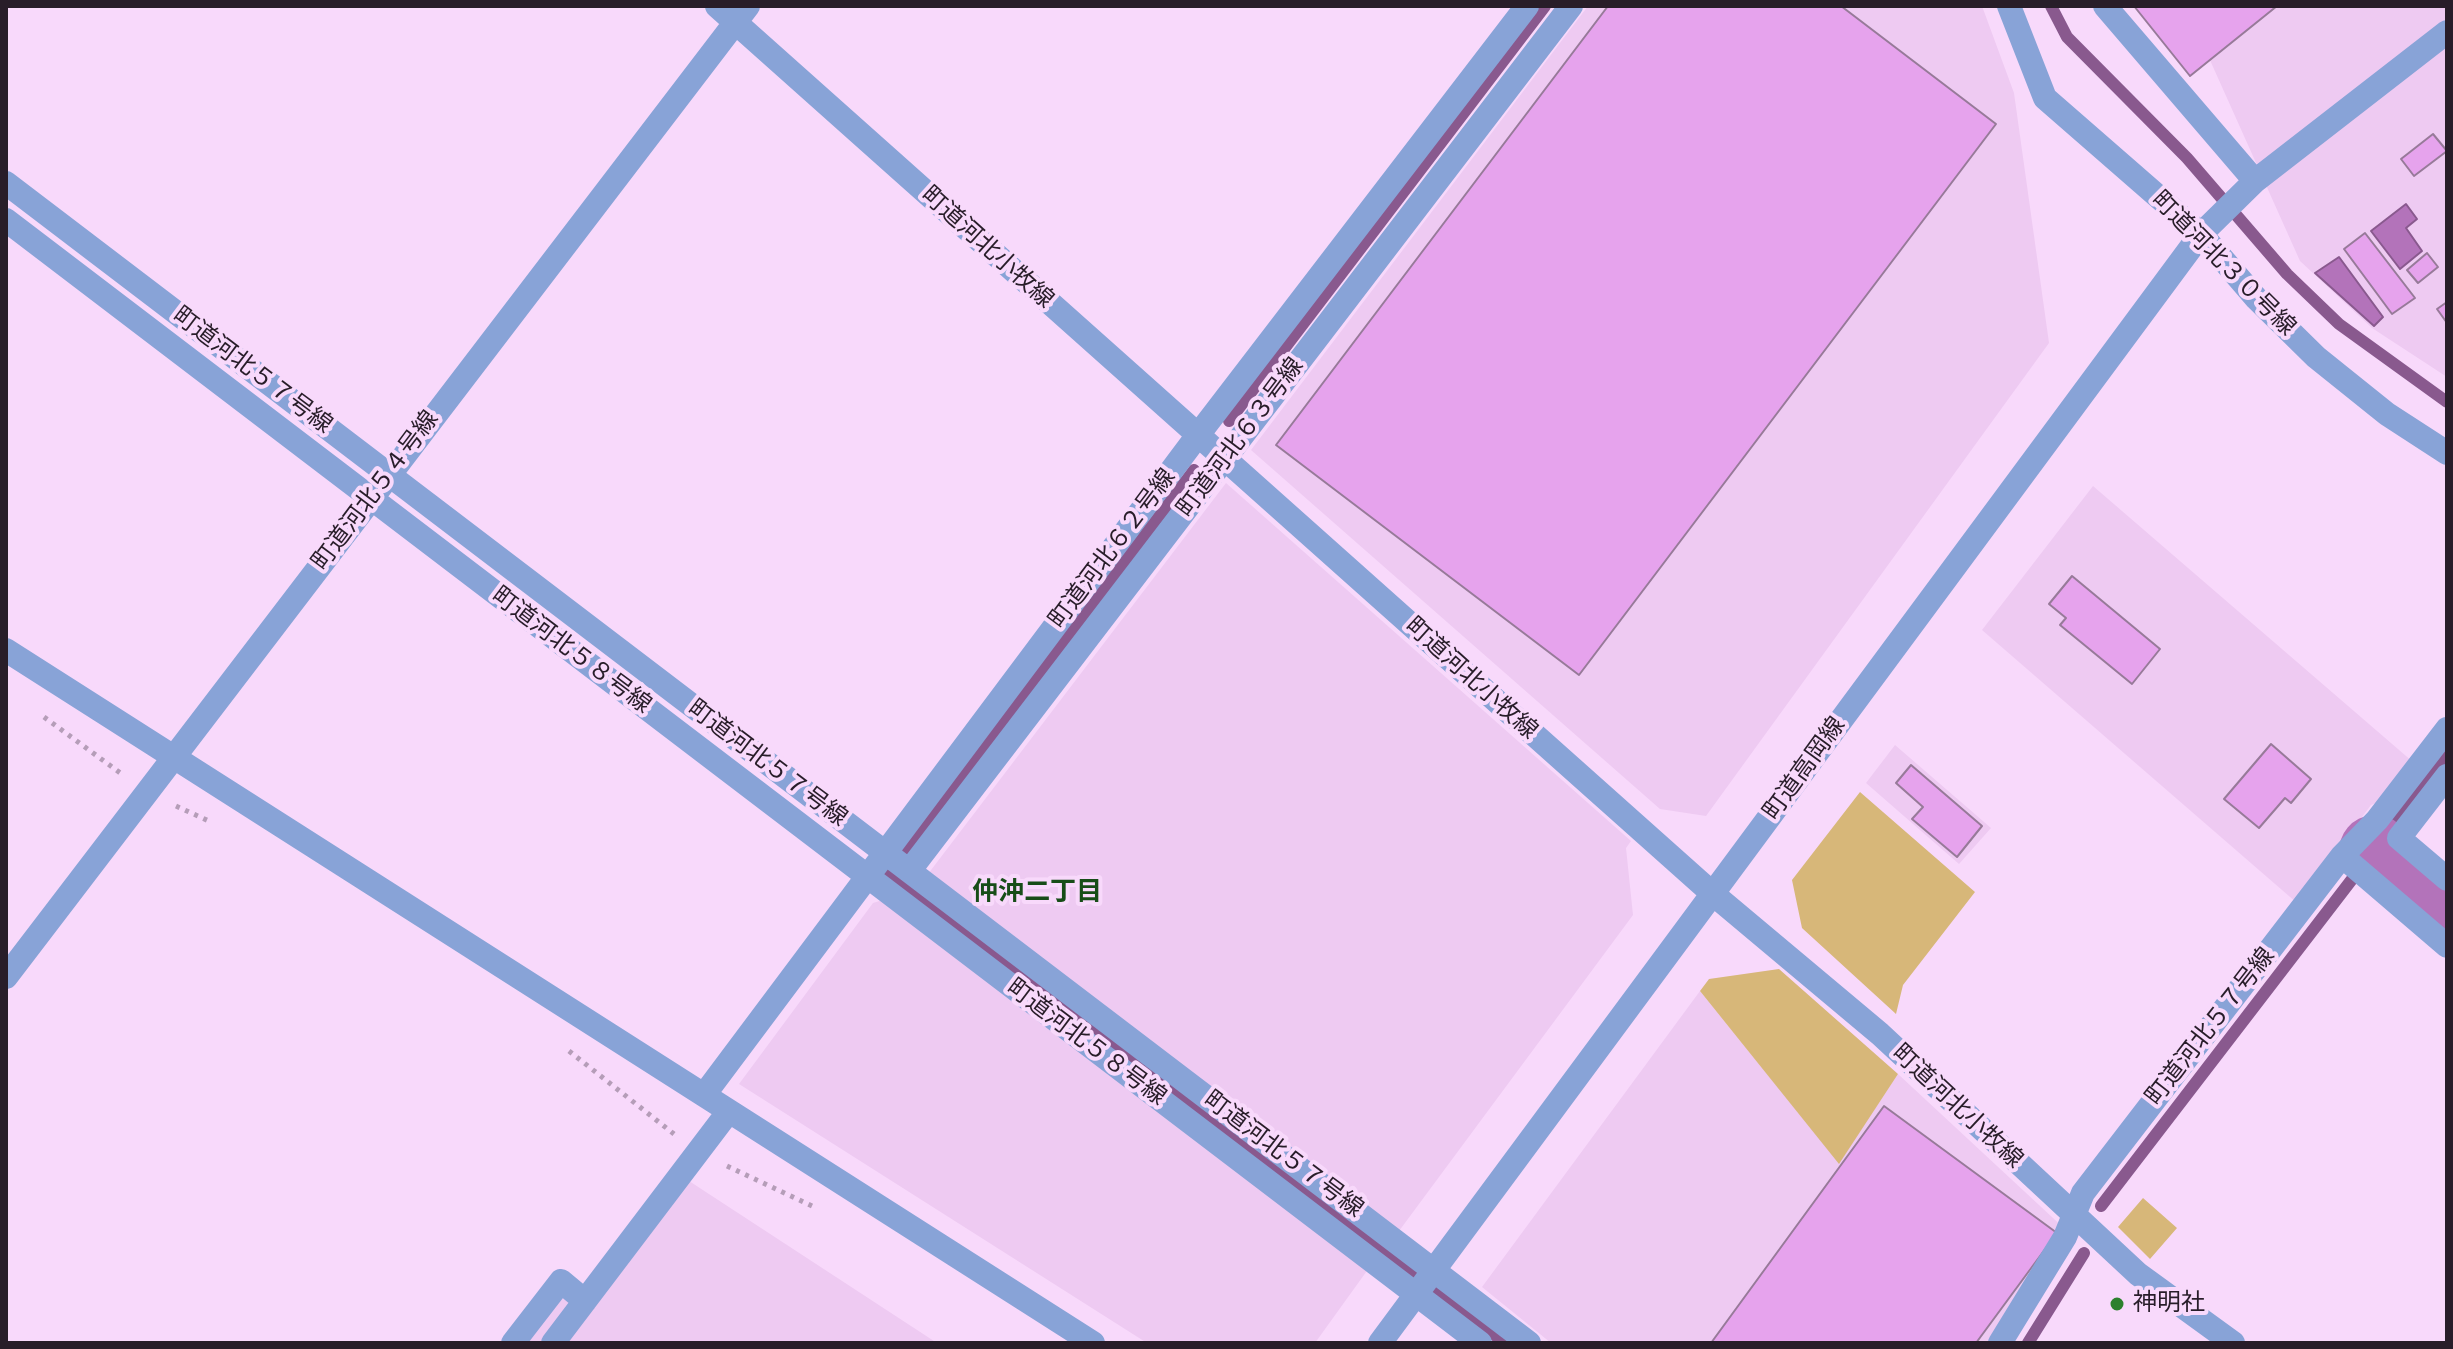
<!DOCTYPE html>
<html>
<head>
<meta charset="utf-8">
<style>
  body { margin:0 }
  #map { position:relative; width:2453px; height:1349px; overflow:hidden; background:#f8d9fb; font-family:Signika,sans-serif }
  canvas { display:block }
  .frame { position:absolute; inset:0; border:8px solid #281d29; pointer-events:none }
</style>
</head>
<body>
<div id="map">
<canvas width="2453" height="1349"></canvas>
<div class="frame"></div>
</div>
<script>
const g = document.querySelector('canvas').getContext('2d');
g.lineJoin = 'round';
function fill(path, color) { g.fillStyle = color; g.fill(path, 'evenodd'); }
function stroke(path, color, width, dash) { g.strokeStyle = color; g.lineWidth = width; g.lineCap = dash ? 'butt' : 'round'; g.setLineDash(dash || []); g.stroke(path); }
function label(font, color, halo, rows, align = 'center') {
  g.font = font + ' Signika,"Noto Sans JP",sans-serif'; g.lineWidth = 8; g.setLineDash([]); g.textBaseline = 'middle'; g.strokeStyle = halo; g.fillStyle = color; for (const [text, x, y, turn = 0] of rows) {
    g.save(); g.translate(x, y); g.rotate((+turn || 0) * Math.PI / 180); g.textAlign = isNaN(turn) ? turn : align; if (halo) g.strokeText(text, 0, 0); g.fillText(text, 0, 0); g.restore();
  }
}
fill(new Path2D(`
  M1588,6h394l32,87 35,250 -343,473 -46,-7 -409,-359z
  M2179,6h268v371l-75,-49 -72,-67 -108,-241z
  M1226,483l405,358 -5,7 7,67 -234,316 -471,-357z
  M2093,486l320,276 -30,38 -12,5 -74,98 -315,-273z
  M1895,745l96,83 -32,36 -93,-81z
  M886,899l483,369 -54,75h-168l-408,-259 134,-181z
  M1700,991l139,172 59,-89 169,157 -70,112h-446l-69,-56z
  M686,1179l251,164h-435l56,-74 27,20z`), '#eecaf2');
fill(new Path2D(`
  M1860,792l115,100 -72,93 -7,29 -94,-86 -10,-48z
  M1779,969l119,105 -59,90 -139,-173 9,-12z
  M2143,1198l34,30 -27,31 -32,-32z`), '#d7b779');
const water = new Path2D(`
  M2406,204l11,15 -11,9 16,23 -22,18 -29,-38z
  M2339,257l44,60 -9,9 -59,-53z`);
fill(water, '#b373ba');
stroke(water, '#89598e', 2);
stroke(new Path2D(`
  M2051,6l16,31 120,121 100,116 52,50 108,78
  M1229,421l316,-415
  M1194,470l-305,403 616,470
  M2397,821l50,-65
  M2365,864l10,-13
  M2101,1206l252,-328
  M2028,1343l56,-90`), '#89598e', 12);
stroke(new Path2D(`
  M2375,851l72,62`), '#b373ba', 72);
const building = new Path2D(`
  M1608,6h233l155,118 -417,551 -303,-230z
  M2134,6h143l-87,70z
  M2433,134l14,17 -33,25 -13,-17z
  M2365,233l50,65 -23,16 -48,-65z
  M2427,253l11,14 -20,16 -11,-13z
  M2447,302v21l-10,-14z
  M2072,576l88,73 -28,35 -72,-59 6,-7 -17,-14z
  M2271,744l40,35 -20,24 -6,-5 -26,30 -35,-29z
  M1911,765l71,61 -25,31 -45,-38 11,-12 -27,-24z
  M1884,1106l173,127 -81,110h-265z`);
fill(building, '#e6a3ed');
stroke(building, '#977a99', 2);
stroke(new Path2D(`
  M44,717l79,58
  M176,806l35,16
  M569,1051l105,83
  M727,1166l85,40`), '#b59db8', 5, [4, 6]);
stroke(new Path2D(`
  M717,6l996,888 167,140 258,240 95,69
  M2009,6l36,92 156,136 55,64 60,59 71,57 60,39
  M2105,6l150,175
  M6,183l1523,1160
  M6,220l1474,1123
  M6,650l1087,693
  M2447,776l-48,62 48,41
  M2342,856l105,90
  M910,870l661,-864
  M6,977l742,-971
  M704,1095l494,-660 329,-429
  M513,1343l48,-62 24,20
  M553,1343l176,-232
  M1380,1343l821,-1109 54,-53 192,-149
  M2000,1343l65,-106 18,-44 259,-337 35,-36 70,-91`), '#88a3d7', 24);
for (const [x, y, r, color] of [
  [2117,1304,8,"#2c802d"]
]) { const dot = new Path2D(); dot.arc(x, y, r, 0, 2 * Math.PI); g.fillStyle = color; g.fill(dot); stroke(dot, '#f8d9fb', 3); }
label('24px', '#281d29', '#f8d9fb', [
  ["町道河北小牧線",987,248,42],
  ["町道河北３０号線",2223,264,45],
  ["町道河北５７号線",252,371,37],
  ["町道河北６３号線",1241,438,-53],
  ["町道河北５４号線",376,491,-53],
  ["町道河北６２号線",1113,549,-53],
  ["町道河北５８号線",571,651,37],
  ["町道河北小牧線",1471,679,42],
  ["町道河北５７号線",767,764,37],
  ["町道高岡線",1805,769,-54],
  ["町道河北５７号線",2211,1027,-52],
  ["町道河北５８号線",1086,1043,37],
  ["町道河北小牧線",1957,1107,43],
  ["町道河北５７号線",1283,1155,37]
]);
label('24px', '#281d29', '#f8d9fb', [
  ["神明社",2133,1304]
], 'left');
label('bold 26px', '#174d18', '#f8d9fb', [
  ["仲沖二丁目",1037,893]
]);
</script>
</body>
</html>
